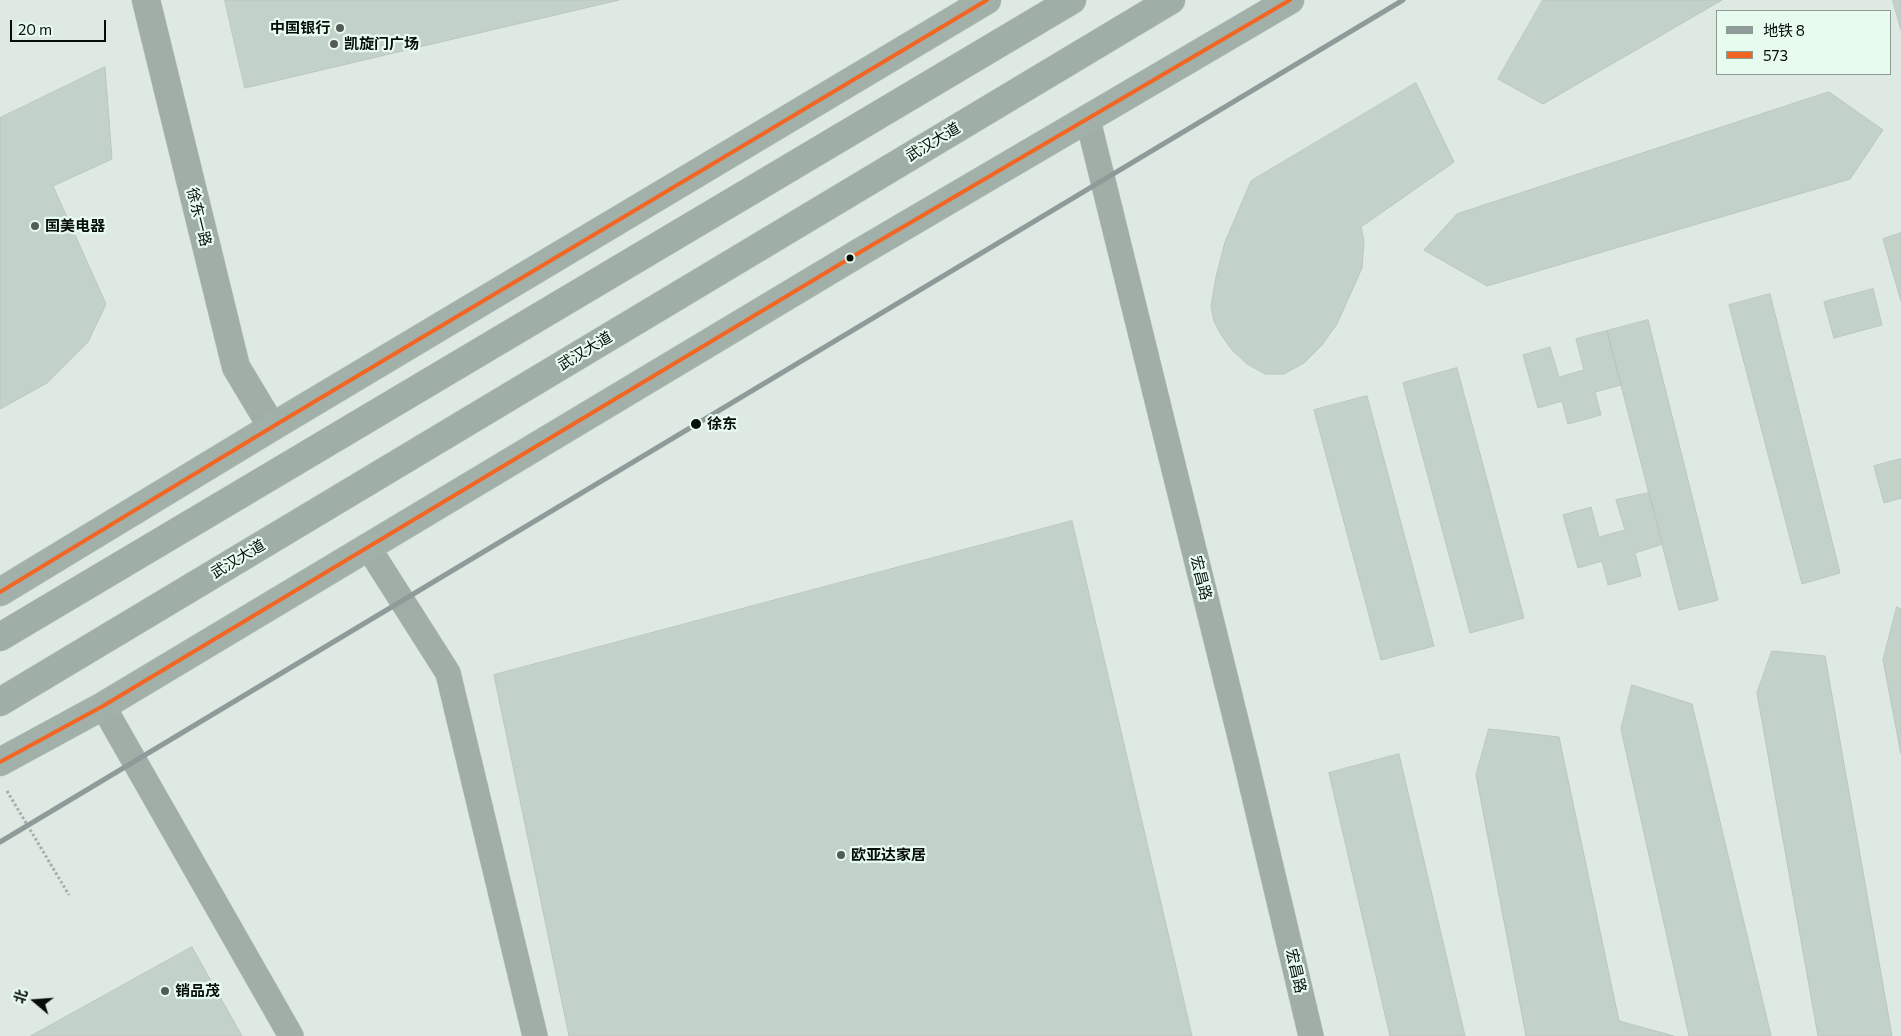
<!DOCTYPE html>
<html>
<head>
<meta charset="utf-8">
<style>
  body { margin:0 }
  #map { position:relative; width:1901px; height:1036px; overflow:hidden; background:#dee9e3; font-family:Commissioner,"Noto Sans SC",sans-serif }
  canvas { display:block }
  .legend { position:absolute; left:1716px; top:10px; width:175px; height:65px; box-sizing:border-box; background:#e7fbef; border:1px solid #8d9c93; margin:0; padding:6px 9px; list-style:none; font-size:15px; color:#070e0a }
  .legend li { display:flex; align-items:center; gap:10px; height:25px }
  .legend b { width:25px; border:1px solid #8d9c93 }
  .north { position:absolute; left:10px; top:976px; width:50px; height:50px; -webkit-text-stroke:4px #e7fbef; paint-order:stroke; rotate:288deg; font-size:14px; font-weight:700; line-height:20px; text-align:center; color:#070e0a }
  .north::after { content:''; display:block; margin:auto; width:18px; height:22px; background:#070e0a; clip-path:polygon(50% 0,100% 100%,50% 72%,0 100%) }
  .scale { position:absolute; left:10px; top:20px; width:96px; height:22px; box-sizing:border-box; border:2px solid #070e0a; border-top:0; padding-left:6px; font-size:15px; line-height:18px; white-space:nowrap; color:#070e0a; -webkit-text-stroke:4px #e7fbef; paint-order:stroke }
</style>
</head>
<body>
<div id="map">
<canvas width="1901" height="1036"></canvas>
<ul class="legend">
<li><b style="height:6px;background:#8e9b9a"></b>地铁 8</li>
<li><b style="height:6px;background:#f26522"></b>573</li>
</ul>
<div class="north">北</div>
<div class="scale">20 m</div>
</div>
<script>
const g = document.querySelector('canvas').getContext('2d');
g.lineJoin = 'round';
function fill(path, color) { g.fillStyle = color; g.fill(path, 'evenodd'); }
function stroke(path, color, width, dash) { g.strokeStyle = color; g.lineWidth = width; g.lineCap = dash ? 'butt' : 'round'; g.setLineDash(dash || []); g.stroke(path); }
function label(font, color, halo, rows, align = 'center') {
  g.font = font + ' Commissioner,"Noto Sans SC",sans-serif'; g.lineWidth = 4.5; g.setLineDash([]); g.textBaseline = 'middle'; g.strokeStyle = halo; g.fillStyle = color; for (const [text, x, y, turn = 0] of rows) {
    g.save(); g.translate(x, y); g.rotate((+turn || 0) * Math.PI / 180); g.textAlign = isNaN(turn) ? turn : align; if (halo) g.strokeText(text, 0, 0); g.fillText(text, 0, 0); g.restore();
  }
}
const building = new Path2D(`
  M225,0h394l-374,88z
  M1543,0h179l-179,104 -45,-25z
  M1893,0h8v30z
  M105,67l7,92 -59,27 53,118 -18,38 -41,41 -47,26v-291z
  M1416,83l38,79 -93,65 3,14 -2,27 -25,56 -15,21 -18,18 -20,11h-19l-18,-10 -15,-14 -12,-17 -6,-12 -3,-14 5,-30 9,-35 26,-61z
  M1829,92l54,38 -33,49 -363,107 -63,-36 33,-36z
  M1901,233v68l-18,-62z
  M1873,289l9,36 -48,13 -10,-36z
  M1770,294l70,279 -38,11 -73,-279z
  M1648,320l70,280 -39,10 -72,-279z
  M1607,331l14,54 -26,7 6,23 -33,9 -6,-23 -24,7 -15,-53 27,-8 9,30 25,-7 -8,-31z
  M1457,368l67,250 -54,15 -67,-250z
  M1367,396l67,250 -53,14 -67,-250z
  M1901,459v39l-17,5 -10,-37z
  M1649,493l14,51 -28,9 6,23 -33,9 -6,-24 -24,7 -15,-53 28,-8 8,30 26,-7 -9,-30z
  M1072,521l120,515h-623l-75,-361z
  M1897,607l4,2v145l-18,-94z
  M1772,651l53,5 67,380h-74l-61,-343z
  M1632,685l60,19 79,332h-82l-68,-307z
  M1489,729l70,8 60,284 55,15h-148l-50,-261z
  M1399,754l66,282h-75l-61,-263z
  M192,947l50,89h-211z`);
fill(building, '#c2d2c9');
stroke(building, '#bcc5c0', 1);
const minor = new Path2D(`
  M1088,120l157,637 66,279
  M368,547l80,126 87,363
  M103,706l188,330`);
const tertiary = new Path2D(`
  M146,0l90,367 36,60`);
const primary = new Path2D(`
  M0,592l272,-165 715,-427
  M0,762l103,-56 759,-455 428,-251`);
const trunk = new Path2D(`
  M0,637l1072,-637
  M0,702l1171,-702`);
stroke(minor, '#bcc5c0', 26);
stroke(tertiary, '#bcc5c0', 29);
stroke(primary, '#bcc5c0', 29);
stroke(trunk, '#bcc5c0', 29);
stroke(new Path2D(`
  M7,791l62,104`), '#a2aea8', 3, [2.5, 2.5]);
stroke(minor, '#a0aea7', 25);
stroke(tertiary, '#a0aea7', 28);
stroke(primary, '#a1b0a8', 28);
stroke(trunk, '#9faea6', 28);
stroke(new Path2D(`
  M0,592l272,-165 715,-427
  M0,762l103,-56 759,-455 428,-251`), '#f26522', 4);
stroke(new Path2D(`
  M0,842l1403,-842`), '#8e9b9a', 5);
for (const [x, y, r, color] of [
  [340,28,5,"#525b56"],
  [334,44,5,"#525b56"],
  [35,226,5,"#525b56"],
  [850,258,4.5,"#070e0a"],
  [696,424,6,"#070e0a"],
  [841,855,5,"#525b56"],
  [165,991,5,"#525b56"]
]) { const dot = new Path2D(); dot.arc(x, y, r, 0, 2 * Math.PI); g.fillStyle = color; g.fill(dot); stroke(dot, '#e7fbef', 2); }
label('bold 15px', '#070e0a', '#e7fbef', [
  ["中国银行",330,28,"right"],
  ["凯旋门广场",344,44],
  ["国美电器",45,226],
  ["欧亚达家居",851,855],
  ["销品茂",175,991]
], 'left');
label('15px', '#070e0a', '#e7fbef', [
  ["武汉大道",933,142,-31],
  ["徐东一路",199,217,76],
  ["武汉大道",585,351,-31],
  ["武汉大道",238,559,-31],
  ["宏昌路",1201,578,76],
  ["宏昌路",1296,971,77]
]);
label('bold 15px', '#070e0a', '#e7fbef', [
  ["徐东",707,424]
], 'left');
</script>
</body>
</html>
